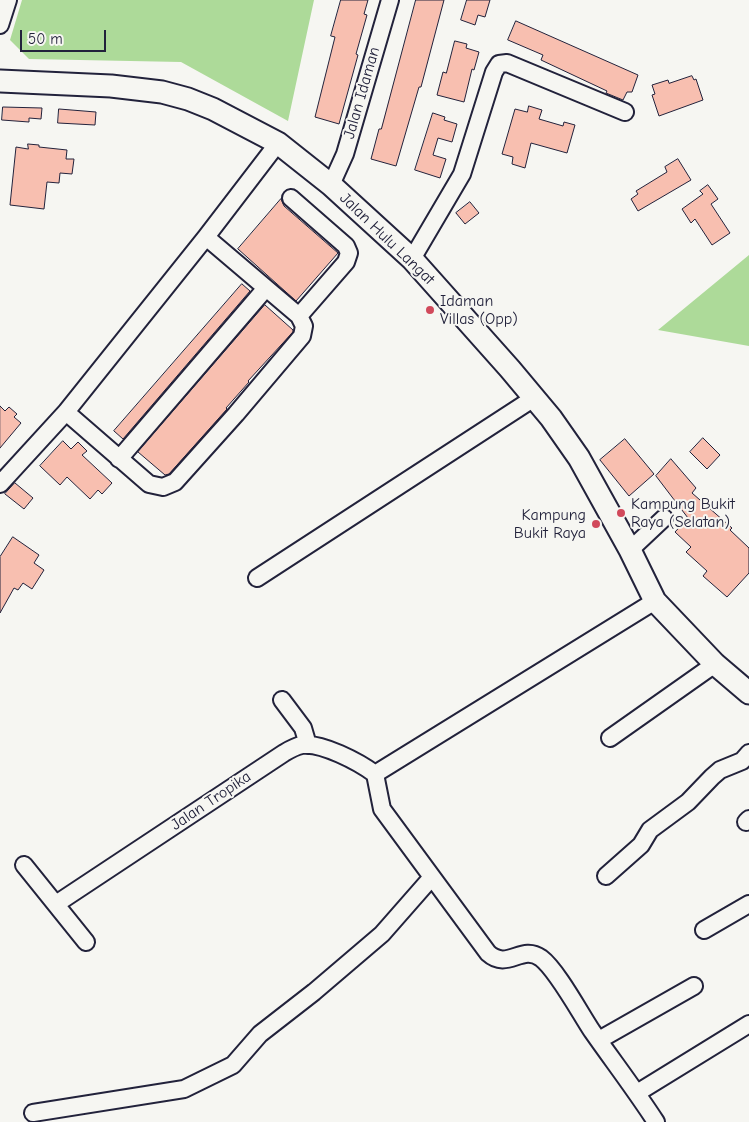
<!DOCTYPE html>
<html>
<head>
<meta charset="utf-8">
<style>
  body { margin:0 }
  #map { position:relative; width:749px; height:1122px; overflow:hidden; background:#f6f6f2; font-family:"Comic Neue",sans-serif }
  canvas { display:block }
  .scale { position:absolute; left:20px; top:30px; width:86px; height:22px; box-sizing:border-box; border:2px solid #22223b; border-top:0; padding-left:6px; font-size:15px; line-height:18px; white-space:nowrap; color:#22223b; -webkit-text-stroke:4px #f6f6f2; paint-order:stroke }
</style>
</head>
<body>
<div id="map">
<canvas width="749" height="1122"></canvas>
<div class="scale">50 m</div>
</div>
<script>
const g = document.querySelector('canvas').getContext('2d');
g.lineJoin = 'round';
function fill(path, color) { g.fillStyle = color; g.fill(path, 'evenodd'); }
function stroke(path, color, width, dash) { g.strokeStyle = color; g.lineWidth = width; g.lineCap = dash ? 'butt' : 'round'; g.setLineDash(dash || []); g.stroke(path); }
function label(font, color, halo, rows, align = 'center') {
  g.font = font + ' "Comic Neue",sans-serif'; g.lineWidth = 4; g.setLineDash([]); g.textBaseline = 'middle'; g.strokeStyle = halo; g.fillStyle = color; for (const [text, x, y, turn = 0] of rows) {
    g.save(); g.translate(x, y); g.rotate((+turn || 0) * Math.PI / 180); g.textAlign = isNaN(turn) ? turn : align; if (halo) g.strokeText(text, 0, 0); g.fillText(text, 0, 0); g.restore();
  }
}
fill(new Path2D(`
  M22,0h292l-26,121 -107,-59 -152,-3 -19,-19z
  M749,255v91l-91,-16z`), '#adda99');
const building = new Path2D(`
  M341,0h27l-4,14 3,1 -11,39 2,1 -19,69 -24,-7 20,-80 -4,-1z
  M416,0h28l-23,87h-2l-23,79 -25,-7 8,-30h2z
  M467,0h23l-5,17 -7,-2 -3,10 -14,-5z
  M516,21l122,54 -6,17h-5l-4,8 -17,-7 1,-2 -66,-31 2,-5 -35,-15z
  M455,41l12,3 -1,4 13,4 -5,18 -2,-1 -8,33 -27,-7 6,-23 3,1z
  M692,76l2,4 2,-1 7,21 -44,16 -7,-21 3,-1 -3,-9 16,-5 1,3z
  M529,106l13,4 -3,9 24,7 1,-4 11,3 -8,28 -36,-10 -6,25 -13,-4 1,-7 -11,-3 13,-45 12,3z
  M3,107l39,1 -1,11 -12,-1v4l-27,-2z
  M59,109l37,3 -1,13 -37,-2z
  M433,113l12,4 -1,3 13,4 -5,18 -14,-4 -5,17 13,4 -6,19 -25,-8z
  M28,144l11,1v2l28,3 -1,9h8l-2,15 -12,-1 -1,10 -12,-1 -3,27 -34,-4 6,-58 12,2z
  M678,159l13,21 -53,31 -7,-12 7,-5 -2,-3 31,-19 -2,-5z
  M708,185l10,14 -7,5 19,29 -18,12 -17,-26 -4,4 -9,-14 21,-15 -3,-3z
  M281,199l3,7 54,47 -42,48 -58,-52z
  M470,202l9,11 -14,11 -9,-11z
  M242,284l8,7 -127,148 -9,-8z
  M265,305l28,25v2l-45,49 1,1 -23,26 1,1 -58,65 -4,1 -27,-23z
  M0,406l5,5 4,-4 8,7 -3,3 7,6 -21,25z
  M703,438l17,17 -13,14 -17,-17z
  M625,439l29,35 -25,22 -29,-36z
  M63,441l8,8 7,-7 9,9 -5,4 30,28 -10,11 -4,-4 -8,9 -23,-22 -7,8 -20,-19z
  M671,459l25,29 -4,5 40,35 -2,2 19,18v25l-22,24 -24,-21 4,-5 -21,-19 5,-5 -16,-15 13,-14 -32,-42z
  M15,483l18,15 -9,11 -19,-15z
  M13,537l26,18 -5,8 10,7 -12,19 -9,-6 -5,7 -4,-2 -14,25v-56z`);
fill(building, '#f8bfb0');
stroke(building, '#22223b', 1);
const minor = new Path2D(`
  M0,25l8,-25
  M331,185l14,-31 45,-154
  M291,198l55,48 3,7 -3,9 -47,54
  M412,259l50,-85 32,-102 5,-8 8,-1 118,49
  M66,412l83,72 14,3 12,-5 61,-68 66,-78 2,-10 -5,-10 -93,-79
  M119,459l147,-171
  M0,484l66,-72 140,-175 72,-94
  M630,550l34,-32
  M257,578l277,-180
  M282,700l21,28 5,17
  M610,738l105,-74
  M375,774l7,35 106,144c20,18 33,-9 53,5 16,12 39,55 51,73 21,30 44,60 64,91
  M375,774l280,-173
  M746,822l3,-3
  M24,865l62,77
  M606,876l35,-31 9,-15 38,-28 24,-25 8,-7 22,-9 7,-8
  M56,904l228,-151c5,-3 12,-7 18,-8 19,-3 57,17 73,29
  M704,930l45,-26
  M599,1040l95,-54
  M637,1093l112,-69
  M33,1113l151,-24 49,-24 27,-31 54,-42 68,-58 50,-57`);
const major = new Path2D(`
  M0,81l111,5 51,6 26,7 25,10 65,34 53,42 81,74 98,110 41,49 28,40 51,92 25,51 60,63 34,29`);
stroke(minor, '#22223b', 20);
stroke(major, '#22223b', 25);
stroke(minor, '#f6f6f2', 16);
stroke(major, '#f6f6f2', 21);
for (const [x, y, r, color] of [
  [430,310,5,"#d1495b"],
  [621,513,5,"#d1495b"],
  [596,524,5,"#d1495b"]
]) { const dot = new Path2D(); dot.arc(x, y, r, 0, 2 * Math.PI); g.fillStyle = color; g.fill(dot); stroke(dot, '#f6f6f2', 2); }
label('16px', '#22223b', '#f6f6f2', [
  ["Jalan Idaman",362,93,-74],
  ["Jalan Hulu Langat",387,239,44],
  ["Jalan Tropika",211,801,-34]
]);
label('16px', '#22223b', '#f6f6f2', [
  ["Idaman",440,301],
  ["Villas (Opp)",440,319],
  ["Kampung Bukit",631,504],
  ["Raya (Selatan)",631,522],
  ["Kampung",586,515,"right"],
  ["Bukit Raya",586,533,"right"]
], 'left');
</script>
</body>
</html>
